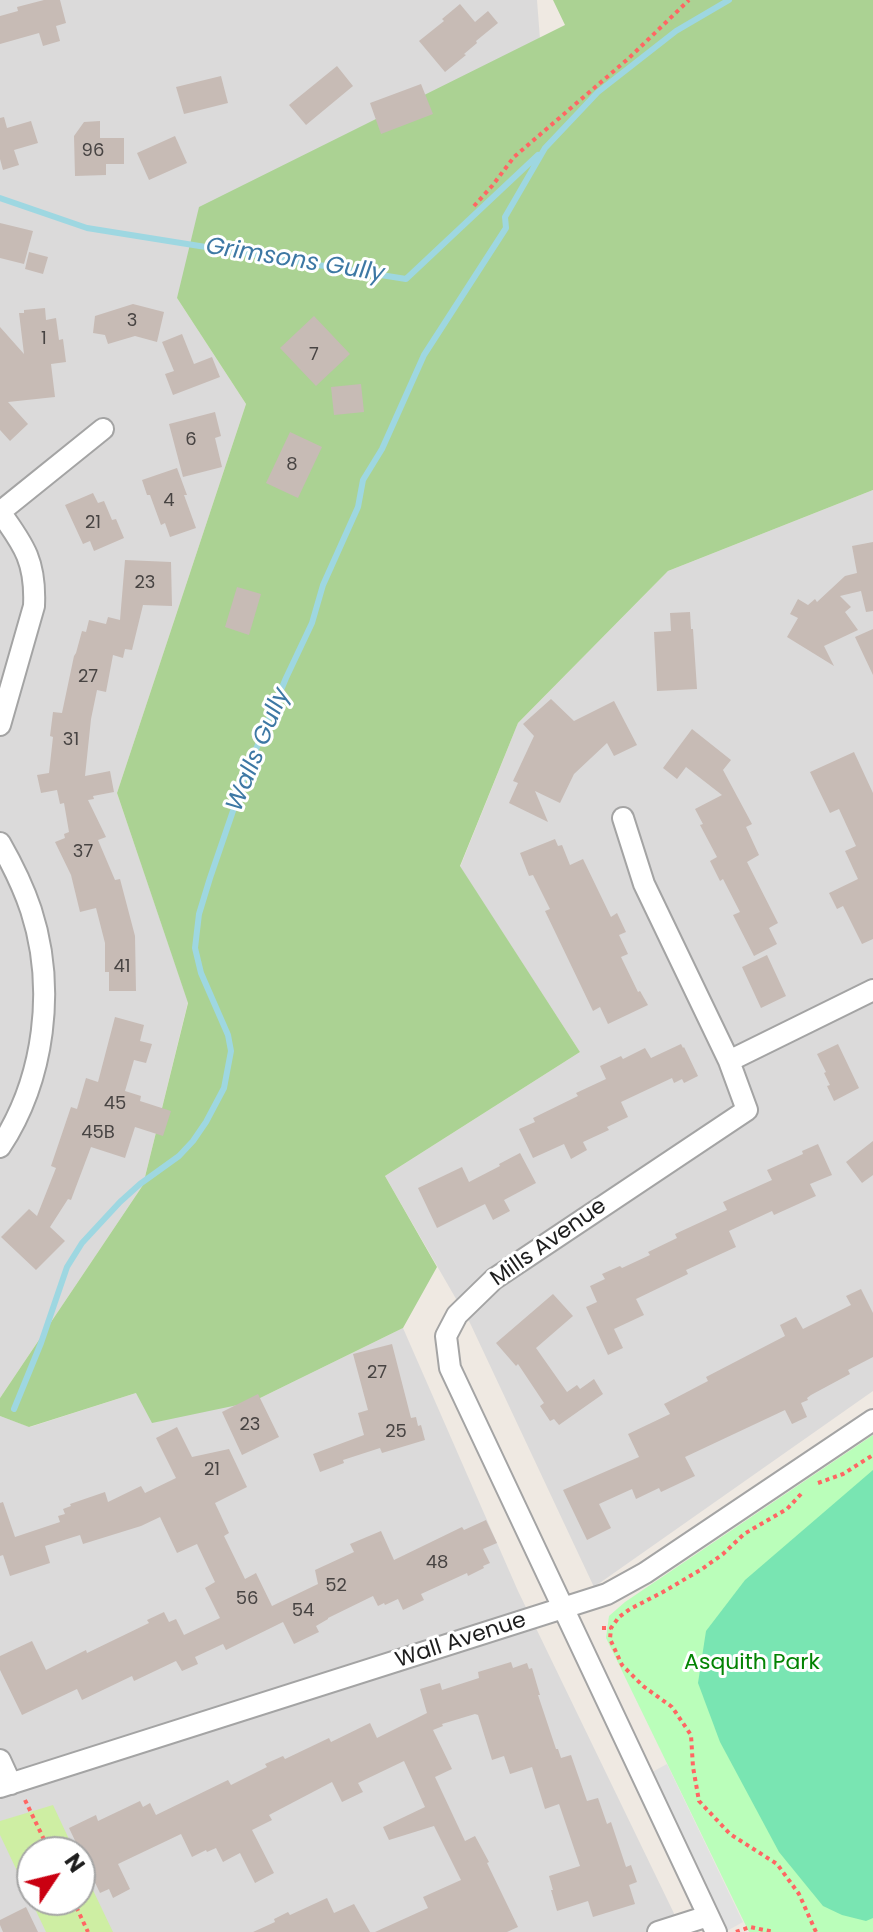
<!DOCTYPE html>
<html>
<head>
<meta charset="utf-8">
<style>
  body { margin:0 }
  #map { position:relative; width:873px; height:1932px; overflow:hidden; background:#efe9e2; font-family:Poppins,sans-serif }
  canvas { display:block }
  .north { position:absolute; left:16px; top:1836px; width:80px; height:80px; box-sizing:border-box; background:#fff; border:2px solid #a5a5a5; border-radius:50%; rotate:55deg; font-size:22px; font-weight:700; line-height:32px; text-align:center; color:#1d1d1d }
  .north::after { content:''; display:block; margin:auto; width:28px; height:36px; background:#ca0011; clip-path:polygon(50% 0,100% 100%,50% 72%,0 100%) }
</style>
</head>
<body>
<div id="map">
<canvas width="873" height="1932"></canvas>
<div class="north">N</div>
</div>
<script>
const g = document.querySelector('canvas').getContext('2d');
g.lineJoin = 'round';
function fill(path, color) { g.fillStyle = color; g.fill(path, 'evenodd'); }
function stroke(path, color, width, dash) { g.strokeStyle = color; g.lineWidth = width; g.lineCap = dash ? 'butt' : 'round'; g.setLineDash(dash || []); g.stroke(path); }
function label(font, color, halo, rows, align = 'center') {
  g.font = font + ' Poppins,sans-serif'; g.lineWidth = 6; g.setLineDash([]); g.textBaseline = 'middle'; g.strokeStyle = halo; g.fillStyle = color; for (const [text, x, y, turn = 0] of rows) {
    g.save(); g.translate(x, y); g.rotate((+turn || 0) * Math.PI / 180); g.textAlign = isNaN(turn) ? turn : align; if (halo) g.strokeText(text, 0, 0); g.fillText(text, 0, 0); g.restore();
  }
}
fill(new Path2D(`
  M0,0h537l3,39 -363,259 69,106 -129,389 71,209 -45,183 -143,213z
  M873,490v901l-279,196 -124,-264 -85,-147 195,-124 -120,-185 58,-144 150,-152z
  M403,1328l115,263 165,341h-683v-516l30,11 106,-34 116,9zM32,1852h48v48h-48z`), '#dbdada');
fill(new Path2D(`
  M53,1805l22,47h-43v48h48v-37l33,69h-67l-46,-97v-14z`), '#ceeea3');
fill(new Path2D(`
  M553,0h320v490l-205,81 -150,152 -58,143 120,186 -195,124 52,91 -34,61 -151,74 -100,21 -16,-30 -107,34 -29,-11v-18l143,-213 45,-182 -71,-210 129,-389 -69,-106 22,-91 366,-182z`), '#abd293');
fill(new Path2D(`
  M873,1435v497h-124l-143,-294 3,-22 16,-14z`), '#bafeba');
fill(new Path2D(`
  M873,1470v448l-7,3 -24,-6 -19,-9 -44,-54 -59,-110 -22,-59 8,-52 39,-51z`), '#79e5b2');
fill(new Path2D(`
  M667,1764l76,158 -18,10 -82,-155z`), '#e1e1e1');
stroke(new Path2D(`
  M598,92l78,-61 53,-31
  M0,198l87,30 319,51 132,-124
  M14,1409l27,-66 26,-76 15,-24 38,-41 20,-18 39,-28 14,-15 13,-19 18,-34 7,-37 -3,-16 -27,-62 -6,-25 4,-34 11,-36 36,-105 40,-95 26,-55 11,-38 35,-78 5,-27 19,-31 42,-94 82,-127 -1,-11 40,-69 52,-55`), '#9ed7e1', 6);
fill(new Path2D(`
  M44,0h16l6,23 -10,3 4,15 -17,5 -4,-13 -39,11v-28l18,-5 -1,-4z
  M460,4l15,18 13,-11 10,12 -22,18 1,2 -13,11 2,1 -21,17 -26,-31 25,-20 -2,-2z
  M337,66l16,20 -47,39 -17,-20z
  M221,76l7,27 -44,11 -8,-27z
  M421,84l12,30 -52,20 -11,-31z
  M4,117l3,11 24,-7 7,22 -24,7 5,15 -16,5 -3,-11v-41z
  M100,121v17h24v26h-18v11l-31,1 -1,-40 10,-14z
  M175,136l12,27 -38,17 -12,-27z
  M0,223l33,8 -9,33 -24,-6z
  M29,252l19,5 -5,17 -18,-5z
  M133,304l31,8 -7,30 -22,-6 -27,8 -3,-9 -12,-2 2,-17z
  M45,308l1,12 10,-2 3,22 4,-1 3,23 -15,2 4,33 -47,5 20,22 -18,17 -10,-11v-103l24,27 -5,-41h5v-3z
  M314,316l36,38 -34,32 -36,-38z
  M182,334l12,30 18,-7 8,20 -47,18 -8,-21 9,-3 -12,-29z
  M361,384l3,28 -30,3 -3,-28z
  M215,412l6,24 -6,2 7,29 -39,10 -14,-53z
  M290,432l32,15 -24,51 -32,-15z
  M177,468l10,27h-3l12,33 -26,9 -5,-14 -4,2 -11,-30h-3l-5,-15z
  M93,493l5,10 6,-2 8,19 4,-1 8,19 -30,13 -4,-10 -7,3 -18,-39z
  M873,542v69l-7,1 -5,-21 -21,5 11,11 -6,5 13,18 -34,16 10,20 -47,-29 11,-19 -8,-4 8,-15 10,6 7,-6 2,3 28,-26 12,-3 -5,-27z
  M125,560l46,2 1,44 -29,-1 -11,45 -7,-1 -2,9 -10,-3 -7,37 -9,-2 -6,29 -6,57 25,-5 4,21 -21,4 1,3 -6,1 18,37 -8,3 17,40 5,-1 15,57 1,55h-27v-19h-4v-29l-9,-35 -16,4 -9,-37 -16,-33 10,-4 -1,-4 5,-2 -5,-29 -4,1 -3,-14 -16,3 -4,-18 12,-2 4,-36 -3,-1 3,-24 9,1 12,-57 2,-3 6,-22 4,1 3,-12 17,4 2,-7 12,3z
  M237,587l24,7 -12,41 -24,-8z
  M690,612l1,17h2l4,60 -40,2 -3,-59 17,-1 -1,-18z
  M873,629v46l-18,-38z
  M551,699l23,22 40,-20 23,44 -23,11 -7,-13 -33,31 -14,29 -25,-12 13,31 -39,-19 9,-20 -5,-2 21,-45 -11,-12z
  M692,729l39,31 -8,10 29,54 -6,3 13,28 -12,7 31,61 -9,5 8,16 -23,12 -21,-41 7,-3 -17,-33 -3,2 -10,-20 7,-4 -17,-32 3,-1 -8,-15 27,-14 -36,-28 -9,12 -14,-11z
  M854,752l19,41v146l-11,5 -19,-38 -6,3 -8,-16 29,-14 -13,-28 11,-5 -17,-37 -9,4 -20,-41z
  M555,839l3,7 4,-1 8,20 13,-6 28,58 6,-4 9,19 -7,3 9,19 -7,3 17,35 2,-1 8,14 -40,19 -8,-17 -7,4 -48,-100 5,-2 -17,-34 -4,1 -9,-23z
  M767,955l19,41 -25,12 -19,-41z
  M115,1017l29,8 -4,16 12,3 -6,19 -12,-3 -9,31 16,5 -1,5 31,10 -8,25 -28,-9 -10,31 -34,-11 -20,53 -3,-1 -18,28 15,14 -29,29 -35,-33 28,-28 8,7 19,-48 -5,-2 20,-59 6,2 9,-31 12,4z
  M681,1044l2,4 1,-1 14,29 -14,7 -2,-4 -8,4 -2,-5 -51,24 7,15 -21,10 2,3 -26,12 4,8 -16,9 -7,-15 -31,14 -14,-29 16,-7 -2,-4 45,-22 -2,-3 30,-14 -6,-13 21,-10 2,3 22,-11 6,10z
  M838,1044l21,44 -25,13 -7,-15 3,-1 -6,-12 2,-1 -9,-18z
  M873,1141v34l-11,8 -16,-21z
  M818,1144l14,31 -22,9 6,12 -42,19 -2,-4 -43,20 7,16 -50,23 2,4 -52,25 8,16 -30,14 9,19 -15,7 -22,-48 11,-5 -7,-16 15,-7 -3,-5 18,-8 2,2 28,-13 -2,-3 29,-14 -2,-4 52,-24 -4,-8 49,-22 -5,-10 36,-16 -1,-3z
  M520,1153l16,30 -32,17 6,11 -17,9 -8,-16 -48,24 -19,-40 44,-21 7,15 31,-16 -1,-2z
  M861,1289l12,24v44l-25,13 2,4 -39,21 -4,3 1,2 -7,3 6,14 -15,7 -7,-14 -100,47 10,19 -34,16 -2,-4 -23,11 -4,-10 -33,15 12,24 -24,12 -24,-50 76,-33 -11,-23 42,-20 -6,-10 44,-23 -2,-4 79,-41 -5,-11 16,-8 7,12 48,-24 -5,-9z
  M553,1294l20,22 -37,32 31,44 10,-7 3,4 14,-10 9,15 -44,31 -5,-6 -4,2 -10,-15 4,-3 -26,-39 -2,2 -20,-23z
  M392,1344l19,74 5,-1 2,9 3,-1 4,15 -43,13 -2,-5 -37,12 1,3 -24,9 -7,-18 51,-19 -6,-22 10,-3 -15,-56z
  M258,1394l21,43 -37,18 -20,-43z
  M177,1427l15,30 37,-8 18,38 -32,16 14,30 -5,3 21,43 11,-6 16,33 46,-22 -3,-14 39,-18 -4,-8 31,-13 13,29 68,-33 2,3 22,-10 11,23 -14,6 7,14 -7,3 1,2 -16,8 -1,-3 -46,21 3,6 -21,10 -5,-11 -13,6 -1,-2 -6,3 -5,-10 -45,22v1l-12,7 3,6 -25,12 -11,-22 -57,28 -3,-6 -28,13 3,7 -16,7 -6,-10 -42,20 -2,-5 -50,24 -5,-11 -55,26 -22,-45v-14l32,-15 14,29 40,-20 1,3 62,-30 -2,-3 17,-8 5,10 7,-3 8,16 36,-17 -15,-30 10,-6 -18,-38 -20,9 -17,-36 -19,9 -58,18 -3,-9 -35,11 5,17 -40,13 -7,-21 -3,1v-53l3,-1 12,35 45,-15 -2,-6 7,-2 -2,-5 8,-3 -1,-2 35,-12 3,10 33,-16 4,7 31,-15 -20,-40z
  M511,1662l2,6 14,-5 2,6 3,-1 8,27h-2l18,54h2l3,9 10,-3 16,46 11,-3 9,26 4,-2 15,45 5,-2 6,17 -8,3 6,19 -42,13 -5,-16 -31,10 -6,-21h2l-4,-14 31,-10 -21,-62 -14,5 -13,-42 -22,7 -6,-18 -12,4 -14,-45 -3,-1 -33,10 1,2 -10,4 19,39 -17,8 30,64 10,-5 14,26 -2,1 31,64 -11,5h-132l53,-24 -5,-11 38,-17 -27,-54 -45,14 -6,-13 42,-20 -21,-46 -46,22 5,9 -21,10 -10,-20 -63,33 3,5 -20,10 22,43 -19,10 -15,-30 -17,9 -7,-14 -9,4 -1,-2 -14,7 -11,-23 -63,30 12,25 -17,9 -4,-9 -9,4 -31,-65 27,-13 2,6 42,-20 3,6 7,-4 6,12 72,-35 3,5 36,-18 -2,-3 18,-8 2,3 44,-21 2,4 39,-19 7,15 50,-25 -7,-24 20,-6 2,7 37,-12 -1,-6z
  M327,1898l7,15 20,-9 16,28h-117l22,-10 -1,-3 14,-7 2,3z
  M26,1907l12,25h-35l-3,-7v-5z`), '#c7bbb5');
const minor = new Path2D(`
  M0,512c25,34 36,51 34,94l-34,119
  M0,512l103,-83
  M623,818l21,66 85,177 18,49 -253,169 -37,36 -11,21 4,32 266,564
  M0,843c12,21 23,43 31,67 25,77 14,169 -31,237
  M729,1061l144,-71
  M0,1760l11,24
  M0,1787l607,-193 38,-21 228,-153
  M658,1932l50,-16`);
stroke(minor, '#a4a4a4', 24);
stroke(new Path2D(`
  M474,206l18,-20 22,-29 115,-99 60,-58
  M818,1483l25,-9 30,-19
  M801,1494l-14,15 -43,25 -21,20 -21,15 -39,23 -33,17 -11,8 -8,11 -1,11 12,26 21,21 29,21 19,28 2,32 6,34 31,33 47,30 22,30 17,38
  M602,1628h9
  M25,1800l25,52
  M73,1900l15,32
  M736,1932l14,-5 24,5`), '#ff6663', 4, [4, 4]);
stroke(minor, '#fff', 20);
label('18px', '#484443', null, [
  ["96",93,151],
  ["3",132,321],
  ["1",44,339],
  ["7",314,355],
  ["6",191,440],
  ["8",292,465],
  ["4",169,501],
  ["21",93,523],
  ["23",145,583],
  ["27",88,677],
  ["31",71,740],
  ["37",83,852],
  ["41",122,967],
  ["45",115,1104],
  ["45B",98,1133],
  ["27",377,1373],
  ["23",250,1425],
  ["25",396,1432],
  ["21",212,1470],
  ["48",437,1563],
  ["52",336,1586],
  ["56",247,1599],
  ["54",303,1611]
]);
label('22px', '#1d1d1d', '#fff', [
  ["Mills Avenue",549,1243,-35],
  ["Wall Avenue",461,1641,-18]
]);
label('22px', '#038303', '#fff', [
  ["Asquith Park",752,1663]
]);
label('italic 24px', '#3d78a4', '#fff', [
  ["Grimsons Gully",295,261,9],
  ["Walls Gully",259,750,-68]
]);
</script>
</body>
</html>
